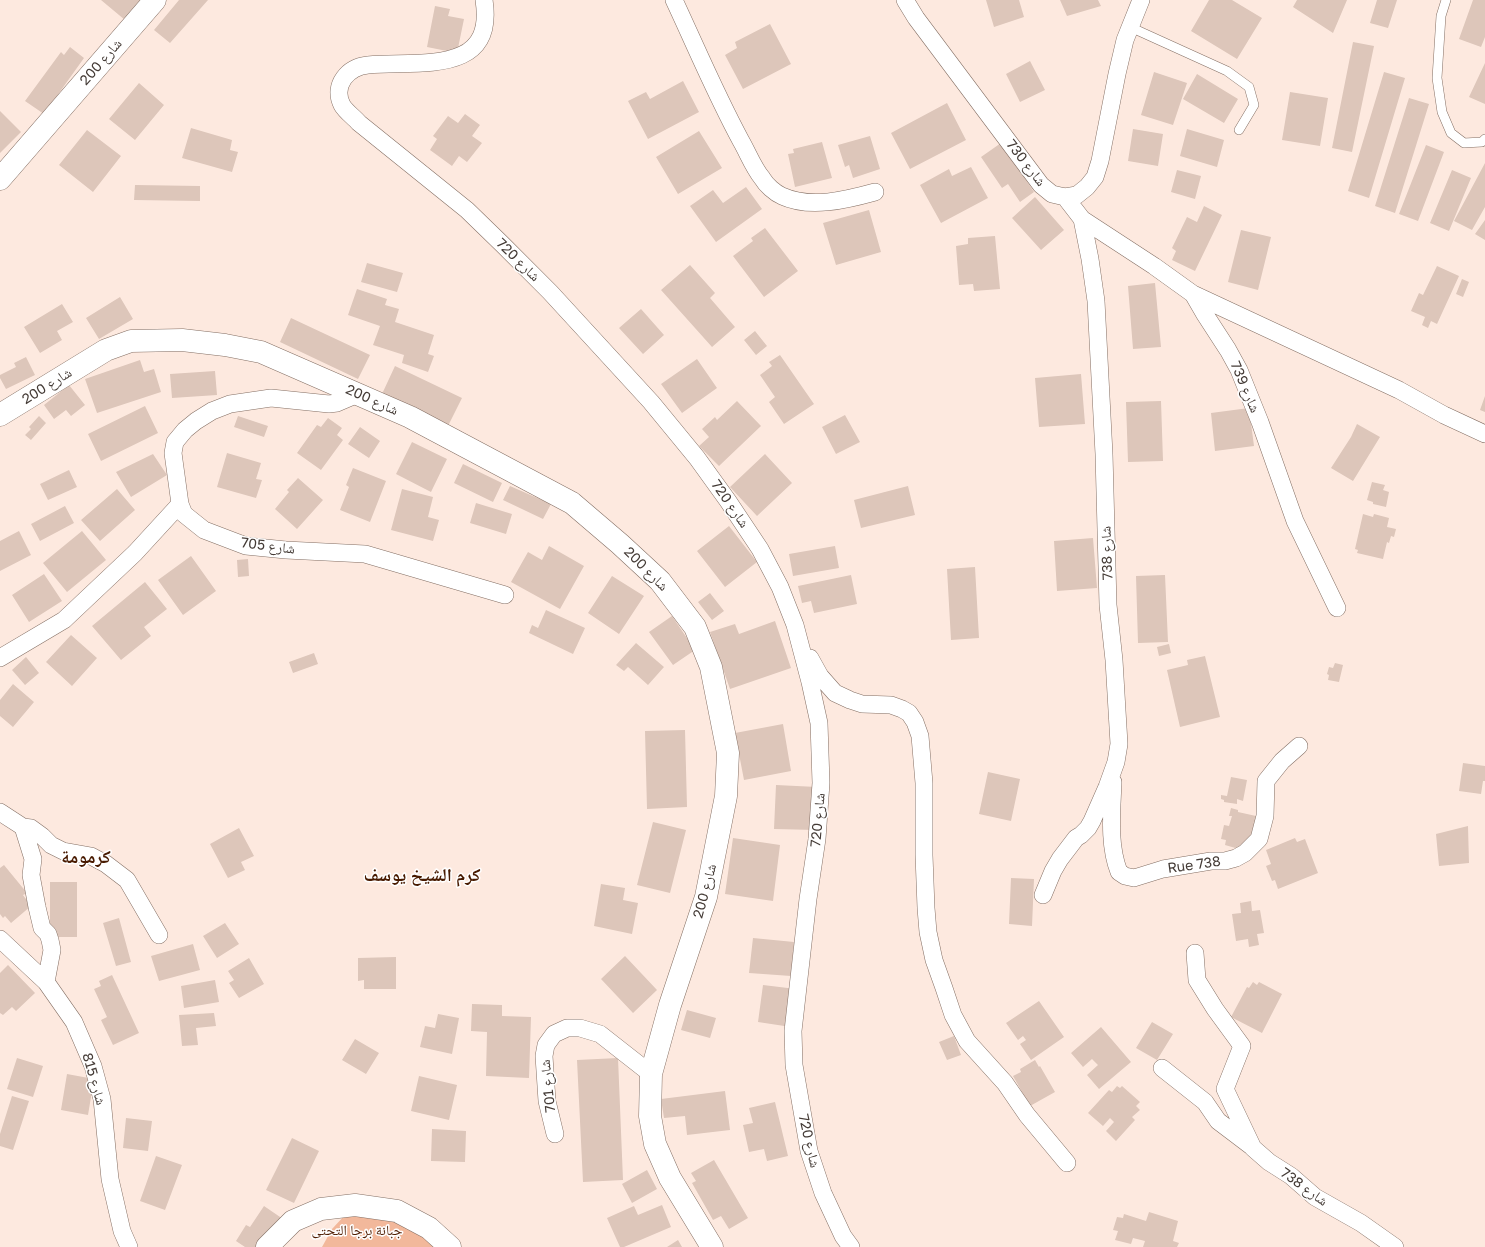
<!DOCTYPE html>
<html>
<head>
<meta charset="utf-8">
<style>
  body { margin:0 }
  canvas { display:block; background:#fde9df }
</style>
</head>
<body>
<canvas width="1485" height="1247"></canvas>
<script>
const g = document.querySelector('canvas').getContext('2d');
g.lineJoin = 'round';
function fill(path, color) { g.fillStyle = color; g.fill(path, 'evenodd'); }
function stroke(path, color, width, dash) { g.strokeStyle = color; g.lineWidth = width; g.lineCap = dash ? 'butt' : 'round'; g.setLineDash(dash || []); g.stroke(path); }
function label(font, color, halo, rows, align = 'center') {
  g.font = font + ' "Golos Text","Noto Naskh Arabic",sans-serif'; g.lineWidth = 3; g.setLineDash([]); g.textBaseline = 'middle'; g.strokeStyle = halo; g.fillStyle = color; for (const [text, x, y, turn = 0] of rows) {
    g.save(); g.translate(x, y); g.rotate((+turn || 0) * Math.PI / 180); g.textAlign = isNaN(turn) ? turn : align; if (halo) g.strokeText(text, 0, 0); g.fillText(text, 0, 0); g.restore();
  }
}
fill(new Path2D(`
  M345,1215l55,6 39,26h-117l10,-18z`), '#f2b89b');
fill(new Path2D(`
  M101,0h40l-16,20z
  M179,0h29l-38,43 -16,-13z
  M986,0h33l5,17 -30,10z
  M1060,0h38l3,6 -34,10z
  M1209,0h23l30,18 -25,41 -46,-28z
  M1297,0h50l-14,33 -40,-26z
  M1377,0h20l-9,28 -18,-5z
  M1473,0h12v37l-4,10 -22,-8z
  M435,6l15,3 -2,7 16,3 -7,34 -30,-6z
  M770,24l21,40 -48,25 -18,-34 12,-7 -2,-6z
  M1353,42l21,4 -22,106 -20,-4z
  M70,47l14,11 -40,56 -19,-13 36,-49 3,3z
  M1030,61l15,29 -25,12 -14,-28z
  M1485,63v41l-16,-7z
  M1154,72l33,11 -14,42 -32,-10z
  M1384,72l21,6 -36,120 -21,-7z
  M1197,74l41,25 -14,24 -41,-24z
  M683,81l16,31 -51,27 -20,-38 18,-9 4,7z
  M139,83l25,22 -29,35 -26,-21z
  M1290,92l38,6 -8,48 -38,-6z
  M1409,98l20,6 -34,109 -20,-7z
  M947,103l19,37 -56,29 -19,-36z
  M0,111l21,21 -21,21z
  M465,114l15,11 -8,11 10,7 -15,19 -8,-6 -7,10 -22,-16 7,-11 -4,-3 15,-20 10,7z
  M191,128l41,12 -2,10 8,2 -6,20 -50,-14z
  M1133,129l30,5 -5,32 -30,-5z
  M1187,129l37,11 -7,27 -37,-11z
  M87,130l34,26 -28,36 -34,-27z
  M699,131l23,37 -44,26 -22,-37z
  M870,136l10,33 -27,9 -4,-13 -4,2 -7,-22z
  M822,142l10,36 -37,9 -7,-33 6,-1 -1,-4z
  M1001,143l33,49 -14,10 -12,-18 -6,4 -21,-31z
  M1426,145l18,7 -26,69 -19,-7z
  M1485,163v44l-13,23 -18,-9z
  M971,167l17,31 -47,25 -21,-38 29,-16 3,7z
  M1177,170l24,6 -6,23 -24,-7z
  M1452,170l19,8 -22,53 -19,-8z
  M135,185l65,1v15l-66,-1z
  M746,187l16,22 -46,33 -26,-36 23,-16 10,13z
  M1035,197l29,33 -23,20 -29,-32z
  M1204,206l18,9 -27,56 -23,-11 4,-9 -4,-3 15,-31 10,5z
  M869,210l12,42 -45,13 -13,-42z
  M1485,220v20l-10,-6z
  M765,228l33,43 -34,26 -31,-41 20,-15 -2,-3z
  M1241,230l30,7 -13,53 -30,-8z
  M995,236l5,53 -26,2 -1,-7 -14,1 -3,-39 12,-2v-6z
  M367,263l36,10 -6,19 -36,-10z
  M690,265l25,28 -5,5 25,29 -23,20 -51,-57z
  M1437,266l22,10 -22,48 -6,-3 -3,7 -6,-3 3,-8 -14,-6 8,-18 4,2z
  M1462,279l7,3 -6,15 -7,-3z
  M1155,283l6,64 -28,2 -5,-63z
  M357,289l30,10 -2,6 14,4 -4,13 39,13 -6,19 6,2 -6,16 -26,-9 2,-8 -31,-10 7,-19 -32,-11z
  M120,297l13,22 -34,20 -13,-21z
  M62,304l11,18 -16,9 5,9 -22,13 -16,-26z
  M641,309l23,26 -21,19 -24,-26z
  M291,318l79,37 -12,24 -78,-37z
  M755,331l12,15 -11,9 -12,-15z
  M780,355l34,49 -30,20 -15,-22 6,-5 -15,-22 12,-9 -3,-4z
  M26,357l9,18 -29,14 -6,-11v-3l16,-8 -2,-4z
  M697,359l20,29 -35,25 -21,-29z
  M140,360l4,12 10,-3 7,23 -64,21 -12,-34z
  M395,366l67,32 -14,28 -66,-32z
  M215,371l2,24 -45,3 -2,-24z
  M1081,374l4,50 -46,3 -4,-49z
  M69,385l16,20 -14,11 -5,-6 -12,9 -10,-14z
  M1485,396v16l-5,-2z
  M737,401l24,25 -42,40 -20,-20 10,-9 -7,-8 13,-12 2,3z
  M1161,401l2,60 -35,1 -2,-60z
  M145,406l13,27 -57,28 -13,-27z
  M1249,408l5,38 -39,5 -4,-38z
  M845,415l15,27 -24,12 -14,-27z
  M39,416l7,7 -15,17 -6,-5 6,-6 -2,-2z
  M238,416l30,10 -4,11 -30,-10z
  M328,418l14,10 -5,7 6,5 -22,30 -24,-17 20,-28 4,2z
  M1357,424l23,13 -27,44 -22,-13 20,-31z
  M360,427l20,14 -11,17 -21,-14z
  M412,442l35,17 -16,33 -35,-18z
  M227,453l34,10 -5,16 6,1 -6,18 -39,-11z
  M153,454l14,21 -36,22 -15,-25z
  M765,454l27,29 -35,33 -27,-29z
  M463,464l39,19 -9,19 -39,-19z
  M353,468l33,13 -16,41 -30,-12 9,-23 -3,-2z
  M69,470l8,17 -29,13 -8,-16z
  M298,478l25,22 -26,29 -22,-20 14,-17 -2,-2z
  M1372,482l13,3 -2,5 6,2 -3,15 -13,-3v-2l-6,-2z
  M510,486l41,18 -8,15 -40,-19z
  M908,486l7,29 -54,13 -7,-28z
  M117,489l18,21 -35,31 -19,-21z
  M402,489l31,8 -5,20 11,3 -6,21 -42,-11z
  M476,503l36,11 -6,20 -36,-11z
  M65,506l9,17 -34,18 -9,-17z
  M1363,514l10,3 1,-3 15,4 -2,9 9,2 -2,8 -3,-1 -2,7 -2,-1 -4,17 -26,-6 1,-3 -3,-1z
  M729,526l28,36 -32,25 -28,-36z
  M19,531l12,24 -31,16v-30z
  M82,531l24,29 -39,32 -24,-29z
  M1093,538l4,50 -40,3 -3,-50z
  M549,546l35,20 -24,43 -49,-27 17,-30 14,8z
  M835,546l4,22 -46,8 -4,-22z
  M191,556l25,35 -33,24 -25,-35z
  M248,559l1,17 -11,1 -1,-17z
  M975,567l4,71 -28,2 -4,-71z
  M44,574l18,27 -33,21 -17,-27z
  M851,575l6,29 -43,9 -3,-12 -9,2 -4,-17z
  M1165,575l3,67 -30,1 -2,-67z
  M612,576l32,20 -25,38 -31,-21z
  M145,582l22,27 -23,18 7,9 -30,24 -29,-34z
  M710,593l14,18 -12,9 -14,-18z
  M546,610l39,18 -12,26 -44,-21 3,-8 6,3z
  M672,616l23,34 -22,15 -24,-33z
  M775,621l16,47 -61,21 -20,-57 25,-8 4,10z
  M71,635l26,23 -25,28 -26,-24z
  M636,643l28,24 -16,18 -20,-18 -4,4 -8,-6z
  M1169,644l2,9 -12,3 -2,-9z
  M314,653l4,11 -25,9 -4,-11z
  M1205,656l15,61 -40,10 -13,-57 21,-5 -1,-5z
  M26,657l13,16 -14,12 -13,-15z
  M1335,663l8,2 -4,17 -11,-2 1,-5 -2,-1 2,-7 4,1z
  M13,684l21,18 -21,25 -13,-11v-16z
  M783,724l8,47 -47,9 -9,-47z
  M685,730l2,77 -40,2 -2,-78z
  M1463,763l22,3v15h-2l-2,13 -22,-3z
  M988,772l32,7 -9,42 -32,-7z
  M1231,777l16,3 -4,21 -6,-2v5l-13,-2v-2l-3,-1v-4l6,1z
  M776,785l41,2 -1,43 -42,-1z
  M1231,808l7,2v2l18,4 -3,26 -6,3 -6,-1 -2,5 -14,-4 1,-5 -5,-1 3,-14 5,1 3,-10h-3z
  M653,822l33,8 -16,63 -33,-8z
  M1468,826l1,37 -30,3 -3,-32z
  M239,828l15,28 -13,6 4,8 -17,8 -18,-34z
  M733,838l47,7 -7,56 -48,-7z
  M1295,838l2,4 8,-3 13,34 -40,16 -3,-9 -3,1 -6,-15 5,-2 -5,-14z
  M4,865l23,28 -4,2 8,11 -20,17 -6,-7 -2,2 -3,-4v-46z
  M1011,878l23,1 -2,47 -23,-2z
  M50,882h27v55h-27z
  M601,884l24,4 -2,12 15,3 -6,31 -38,-8z
  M1251,901l1,10 8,-1 4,23 -7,1 2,11 -10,2 -1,-8 -12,2 -4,-27 9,-1 -1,-10z
  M119,918l12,44 -15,4 -13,-43z
  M225,923l14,21 -22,14 -14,-22z
  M753,938l41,4 -3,34 -42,-3z
  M193,944l7,26 -41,11 -8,-25z
  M625,956l32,34 -24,23 -32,-34z
  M396,957v32h-32v-9l-6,1v-23z
  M249,958l15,26 -25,14 -10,-15 5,-3 -6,-9z
  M8,965l27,28 -19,18 -4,-4 -9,8 -3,-2v-40z
  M112,975l27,58 -26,12 -12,-25 6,-3 -13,-28 7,-3 -2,-5z
  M215,980l4,22 -35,6 -3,-22z
  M1253,982l4,3 2,-3 23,12 -20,39 -31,-16 16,-30 2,1z
  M763,985l33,4 -5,38 -33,-5z
  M1039,1001l25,36 -33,23 -11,-16 6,-4 -3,-4 -5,4 -12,-17z
  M472,1004l30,1v11l29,1 -2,61 -43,-2 1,-44 -16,-1z
  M687,1010l29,8 -6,20 -29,-8z
  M214,1013l2,13 -20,2 2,17 -16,1 -3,-31z
  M438,1014l21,4 -7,36 -32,-7 5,-21 10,2z
  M1152,1022l21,12 -16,26 -21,-12z
  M1101,1027l30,35 -32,27 -12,-14 11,-10 -6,-6 -9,8 -12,-14z
  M954,1036l7,19 -14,5 -8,-18z
  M355,1039l24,14 -13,21 -24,-14z
  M17,1058l26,8 -10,31 -26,-8z
  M618,1058l5,122 -40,2 -6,-122z
  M1035,1060l4,7 1,-1 15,26 -25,14 -17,-30 8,-4 -1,-3z
  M67,1074l27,5 -6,36 -27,-5z
  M419,1076l38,9 -8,35 -38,-9z
  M1117,1086l3,2 2,-2 18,16 -4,4 4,4 -8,7 3,3 -19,21 -10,-10 8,-9 -4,-4 -7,8 -15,-13 21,-23 3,2z
  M725,1091l5,39 -43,5 -2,-19 -21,2 -3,-19z
  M12,1096l17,5 -16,49 -13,-4v-12z
  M775,1102l13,54 -21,5 -3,-12 -15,3 -6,-27 10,-2 -4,-15z
  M126,1118l26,3 -4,30 -25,-3z
  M432,1129l34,2 -1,31 -34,-1z
  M292,1138l27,13 -25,52 -28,-13z
  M156,1156l26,9 -17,45 -25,-9z
  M714,1160l34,58 -19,11 -8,-13 -8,4 -21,-37 4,-2 -5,-8z
  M647,1170l10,19 -25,14 -10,-19z
  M662,1205l9,22 -47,20h-4l-13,-29 27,-12 4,9z
  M264,1206l19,13 -19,28h-19l-9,-6 10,-16 4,2z
  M1149,1212l29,9 -5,20 6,2 -2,4h-34l2,-6 -12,-3 -2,6 -16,-4 3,-9 -5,-1 4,-13 6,1 1,-4 22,7z
  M678,1240l4,7h-15z`), '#ddc6ba');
const lane = new Path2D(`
  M1446,0l-5,16 -4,62 5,34 9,21 13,10 18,-1 3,-3
  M1130,27l97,44 22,16 5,18 -15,25`);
const street = new Path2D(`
  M484,0c12,77 -67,60 -116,65 -20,2 -36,20 -26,40 4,7 12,12 17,18l108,87 35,34 48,48 101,110 46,56 31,43 32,48 20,38 15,38 15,57 9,41 2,60 -4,56 -9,60 -15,132 1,34 15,86 14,42 20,43 8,11
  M674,0c22,47 42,95 67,141 7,12 12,26 21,37 4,7 13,15 20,18 28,13 64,4 93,-4
  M905,0l11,18 125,167 11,9 13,3 12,-2 10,-8 8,-10 5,-16 17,-87 8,-34 16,-40
  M1082,219l72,47 39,28 11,19 24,37 11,20 21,52 35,99 42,87
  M1193,294l206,96 45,25 41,19
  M358,394l-21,9 -8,1 -58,-6 -41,6 -18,7 -16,10 -11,9 -10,12 -2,11 7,51 4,10 20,16 42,16 40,4 79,4 140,41
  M0,658l64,-38 71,-67 45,-49
  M810,658l10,18 15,17 15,7 12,4 29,1 11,4 7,4 6,9 5,14 4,47v72l2,53 2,24 6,28 10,28 9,27 14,26 38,42 22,32 40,48
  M1113,782c-1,29 -5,62 6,90l6,4 9,2 29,-9 48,-8h14l11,-3 9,-5 14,-14 6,-23 1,-35 16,-20 17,-15
  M0,812l23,15 10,32 -2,16 6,32 5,21 6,6 2,6 2,10 -6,32
  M23,827l8,1 11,8 9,9 12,6 28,5 15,8 21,16 32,55
  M1043,895l10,-24 7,-12 16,-21 5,-3 7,-7 4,-7 15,-34 9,-25 3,-18 -5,-84 -6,-55 -4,-151 -8,-153 -6,-42 -8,-40 -17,-22
  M0,939l46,43 28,40 19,44 9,33 8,80 12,52 7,16
  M1195,953l2,27 18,29 27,37 -17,43 28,59 16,14 22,14 24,21 46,26 34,24
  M1162,1068l43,34 13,19 33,25
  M555,1134l-8,-33 -3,-45 2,-11 8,-11 13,-6h13l20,6 51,40`);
const secondary = new Path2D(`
  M0,179l155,-179
  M0,415l106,-65 25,-9 51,-1 43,5 36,7 149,65 162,86 48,41 40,37 35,46 16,40 17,86 -2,43 -20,101 -36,108 -19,69 -1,42 5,28 15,34 42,69
  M267,1247l26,-26 28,-12 34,-4 42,6 32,17 21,19`);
stroke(lane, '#846f64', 10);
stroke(street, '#846f64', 18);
stroke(secondary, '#846f64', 23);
stroke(lane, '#fff', 9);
stroke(street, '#fff', 17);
stroke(secondary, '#fff', 22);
label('14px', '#443b36', '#fff', [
  ["شارع 200",101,62,-49],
  ["شارع 730",1026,163,52],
  ["شارع 720",518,260,44],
  ["شارع 200",47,386,-32],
  ["شارع 739",1245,387,67],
  ["شارع 200",372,400,24],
  ["شارع 720",730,504,55],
  ["شارع 705",268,546,7],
  ["شارع 738",1107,553,-92],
  ["شارع 200",646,569,45],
  ["شارع 720",818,820,-85],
  ["Rue 738",1194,865,-8],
  ["شارع 200",705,891,-75],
  ["شارع 815",94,1079,74],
  ["شارع 701",548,1086,-96],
  ["شارع 720",809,1141,77],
  ["شارع 738",1304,1187,36]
]);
label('14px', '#4e1c00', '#fff', [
  ["جبانة برجا التحتى",357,1231]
]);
label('bold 18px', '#481a00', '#fff', [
  ["كرمومة",86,857],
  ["كرم الشيخ يوسف",422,875]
]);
</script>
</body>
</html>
